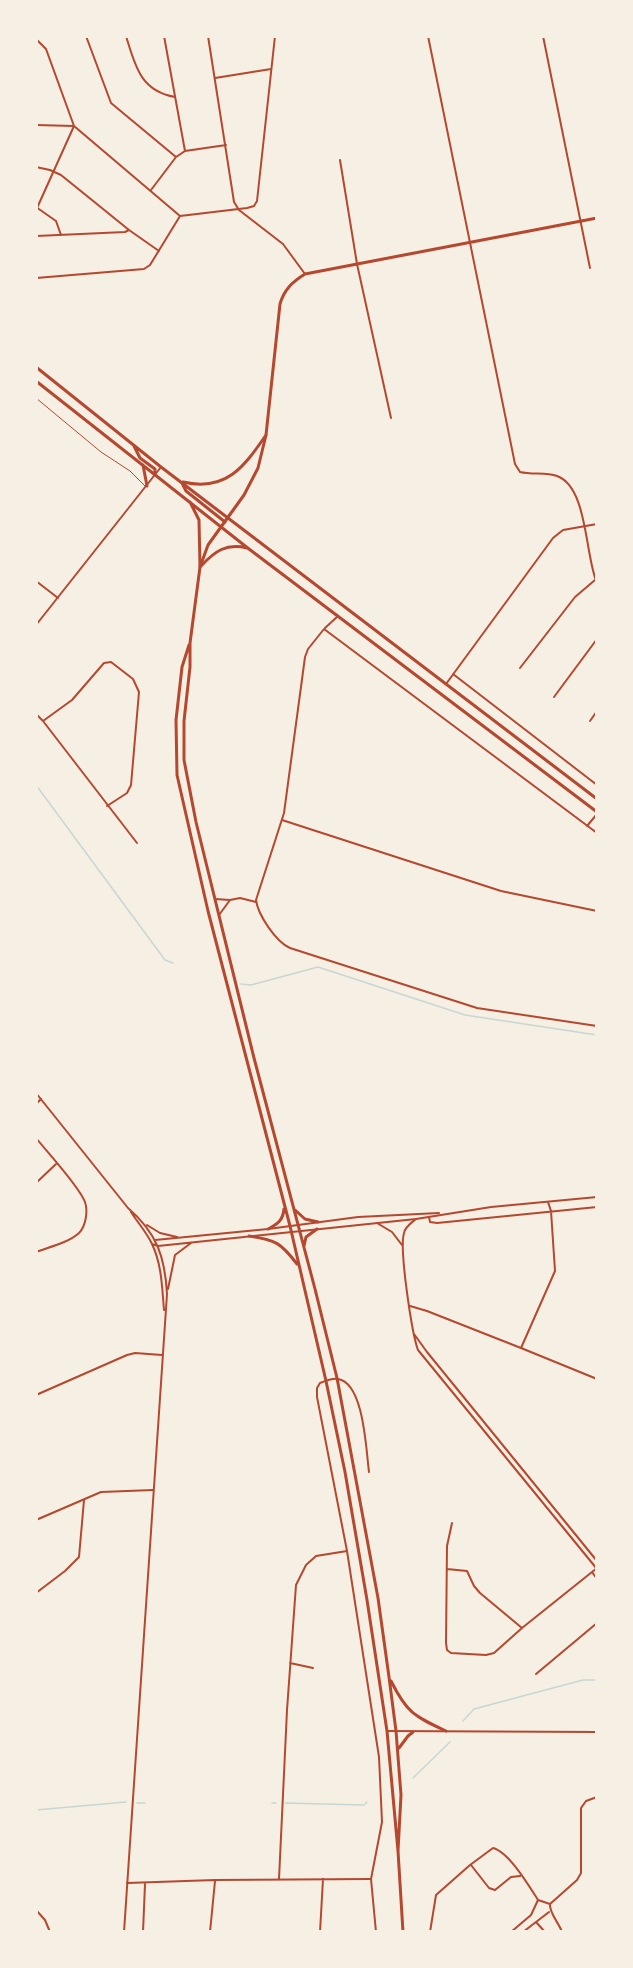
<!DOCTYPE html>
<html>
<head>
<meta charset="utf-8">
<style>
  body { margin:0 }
  #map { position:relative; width:633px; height:1968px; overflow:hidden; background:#f6efe4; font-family:Lato,sans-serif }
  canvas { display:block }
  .frame { position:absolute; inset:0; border:38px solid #f6efe4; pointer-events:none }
</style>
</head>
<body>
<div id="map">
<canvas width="633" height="1968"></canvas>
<div class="frame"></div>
</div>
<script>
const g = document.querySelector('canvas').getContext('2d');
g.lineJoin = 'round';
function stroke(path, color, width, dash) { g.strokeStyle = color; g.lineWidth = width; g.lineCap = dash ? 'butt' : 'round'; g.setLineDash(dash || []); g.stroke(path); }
stroke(new Path2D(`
  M36,785l129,175 8,3
  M241,984l10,1 67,-18 147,48 132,20
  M463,1721l11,-12 109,-29h14
  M413,1778l37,-36
  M137,1803h8
  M272,1803h4
  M285,1803l79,2 3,-3
  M36,1810l90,-8`), '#c9d6d2', 1.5);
stroke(new Path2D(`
  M36,398l65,54 29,19 15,15`), '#b5482f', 1);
stroke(new Path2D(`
  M86,36l25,67 65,54
  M126,36c9,29 14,55 49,61
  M164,36l21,115
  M208,36l26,166 5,8 44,34 22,30
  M428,36l87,428 5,8c12,3 26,0 37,4 31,11 28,81 40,107
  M543,36l47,232
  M36,37l1,-1
  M36,39l10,10 28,77 -38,-1
  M215,78l56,-9
  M340,160l17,104 34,154
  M36,167l14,3 11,5 68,55 30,21
  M151,190l25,-33 9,-6 41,-6
  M36,207l20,14 5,14
  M37,208l37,-82 106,90
  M180,216l67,-8 7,-2 3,-5 18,-165
  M36,236l89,-4 4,-2
  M36,278l108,-9 6,-4 30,-49
  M36,581l22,17
  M36,625l125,-158
  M325,628l13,-12
  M520,668l55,-71 20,-17
  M453,674l144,111
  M446,684l107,-146 10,-8 34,-6
  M554,697l43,-58
  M36,714l7,7 94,122
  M43,721l29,-21 32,-37 7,-1 22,17 6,13 -8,93 -4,8 -20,13
  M590,721l7,-10
  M282,820l219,71 96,20
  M587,826l10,-12
  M597,833l-273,-204 -16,20 -3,8 -21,156 -28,87c2,15 20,42 34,48l187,60 120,18
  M215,899l15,1
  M219,915l11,-15 10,-2 16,4
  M36,1104l5,-5
  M36,1138c12,15 43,48 49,64 3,9 1,24 -6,31 -11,10 -30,14 -43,19
  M36,1183l20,-19
  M548,1202l3,9 4,60 -34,77 76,31
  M429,1217l1,5 7,1 160,-16
  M416,1219c-5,4 -11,8 -12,14 -5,16 8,101 14,117l179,219
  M377,1223l15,9 10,13
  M410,1306l17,5 94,37
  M414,1334l13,18 170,209
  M36,1395l91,-40 8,-2 27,2
  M369,1472c-3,-22 -5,-89 -31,-93 -5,-1 -13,2 -18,4l-3,5v9l30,154 32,206 3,65 -11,57 5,53
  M36,1520l65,-28 52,-2
  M452,1523l-5,23 -1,97 1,7 4,3 35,2 8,-2 28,-25 75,-60
  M447,1569l20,2 7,15 6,7 42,35
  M592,1572l5,7
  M36,1593l29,-22 14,-14 5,-57
  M290,1663l23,5
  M536,1674l61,-51
  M471,1865l18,23 6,2 16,-13 9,-1
  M279,1879l8,-169 9,-125 10,-20 10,-9 31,-5
  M127,1883l88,-3 155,-1
  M538,1900l12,4
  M36,1910l9,10 5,12
  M536,1922l9,10
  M143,1932l2,-48
  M210,1932l5,-51
  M320,1932l3,-53
  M430,1932l6,-37 34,-30 23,-17c16,4 36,38 45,52l-7,15 -20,17
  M523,1932l26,-20
  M562,1932c-3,-9 -13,-19 -12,-28l27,-24 4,-7v-65l5,-7 11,-4`), '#b5482f', 2);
stroke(new Path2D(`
  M36,1093l92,115
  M131,1212c7,11 16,21 21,32 10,21 10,44 12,66
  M147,1225l13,8 17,4
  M155,1240l113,-11 90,-12 81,-4
  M152,1244l6,2 258,-27 75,-12 106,-10
  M168,1289l7,-34 16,-12
  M387,1731l210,1
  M124,1932l43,-638c-2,-37 -10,-61 -39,-86`), '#b5482f', 2);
stroke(new Path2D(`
  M189,645l-7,22 -6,53 1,55 31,136 82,315 36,155 19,91 22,128 20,131 11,120 5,81
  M295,1210l10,9 13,3
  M268,1229c10,-5 15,-9 16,-20
  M249,1236c27,4 32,7 48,28
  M304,1246l2,-9 11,-8
  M391,1681c16,32 23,35 55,50
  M399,1748l9,-12 5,-4
  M398,1851l3,-56 -5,-64 -7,-54 -11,-79 -41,-220 -22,-89 -61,-231 -58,-236 -12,-62v-39l6,-54v-24l10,-76 8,-22 36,-50 14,-27 8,-33 14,-131c4,-14 12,-22 25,-30l292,-56`), '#b5482f', 3);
stroke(new Path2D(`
  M36,367l125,100 436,332
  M36,381l213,168 348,263
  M134,446l6,12 15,11v4
  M143,465l4,21
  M183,482c43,10 61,-15 83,-47
  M182,483l4,8 39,31
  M190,502l9,18 1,47
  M201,566c14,-15 25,-23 46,-18`), '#b5482f', 3);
</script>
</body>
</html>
